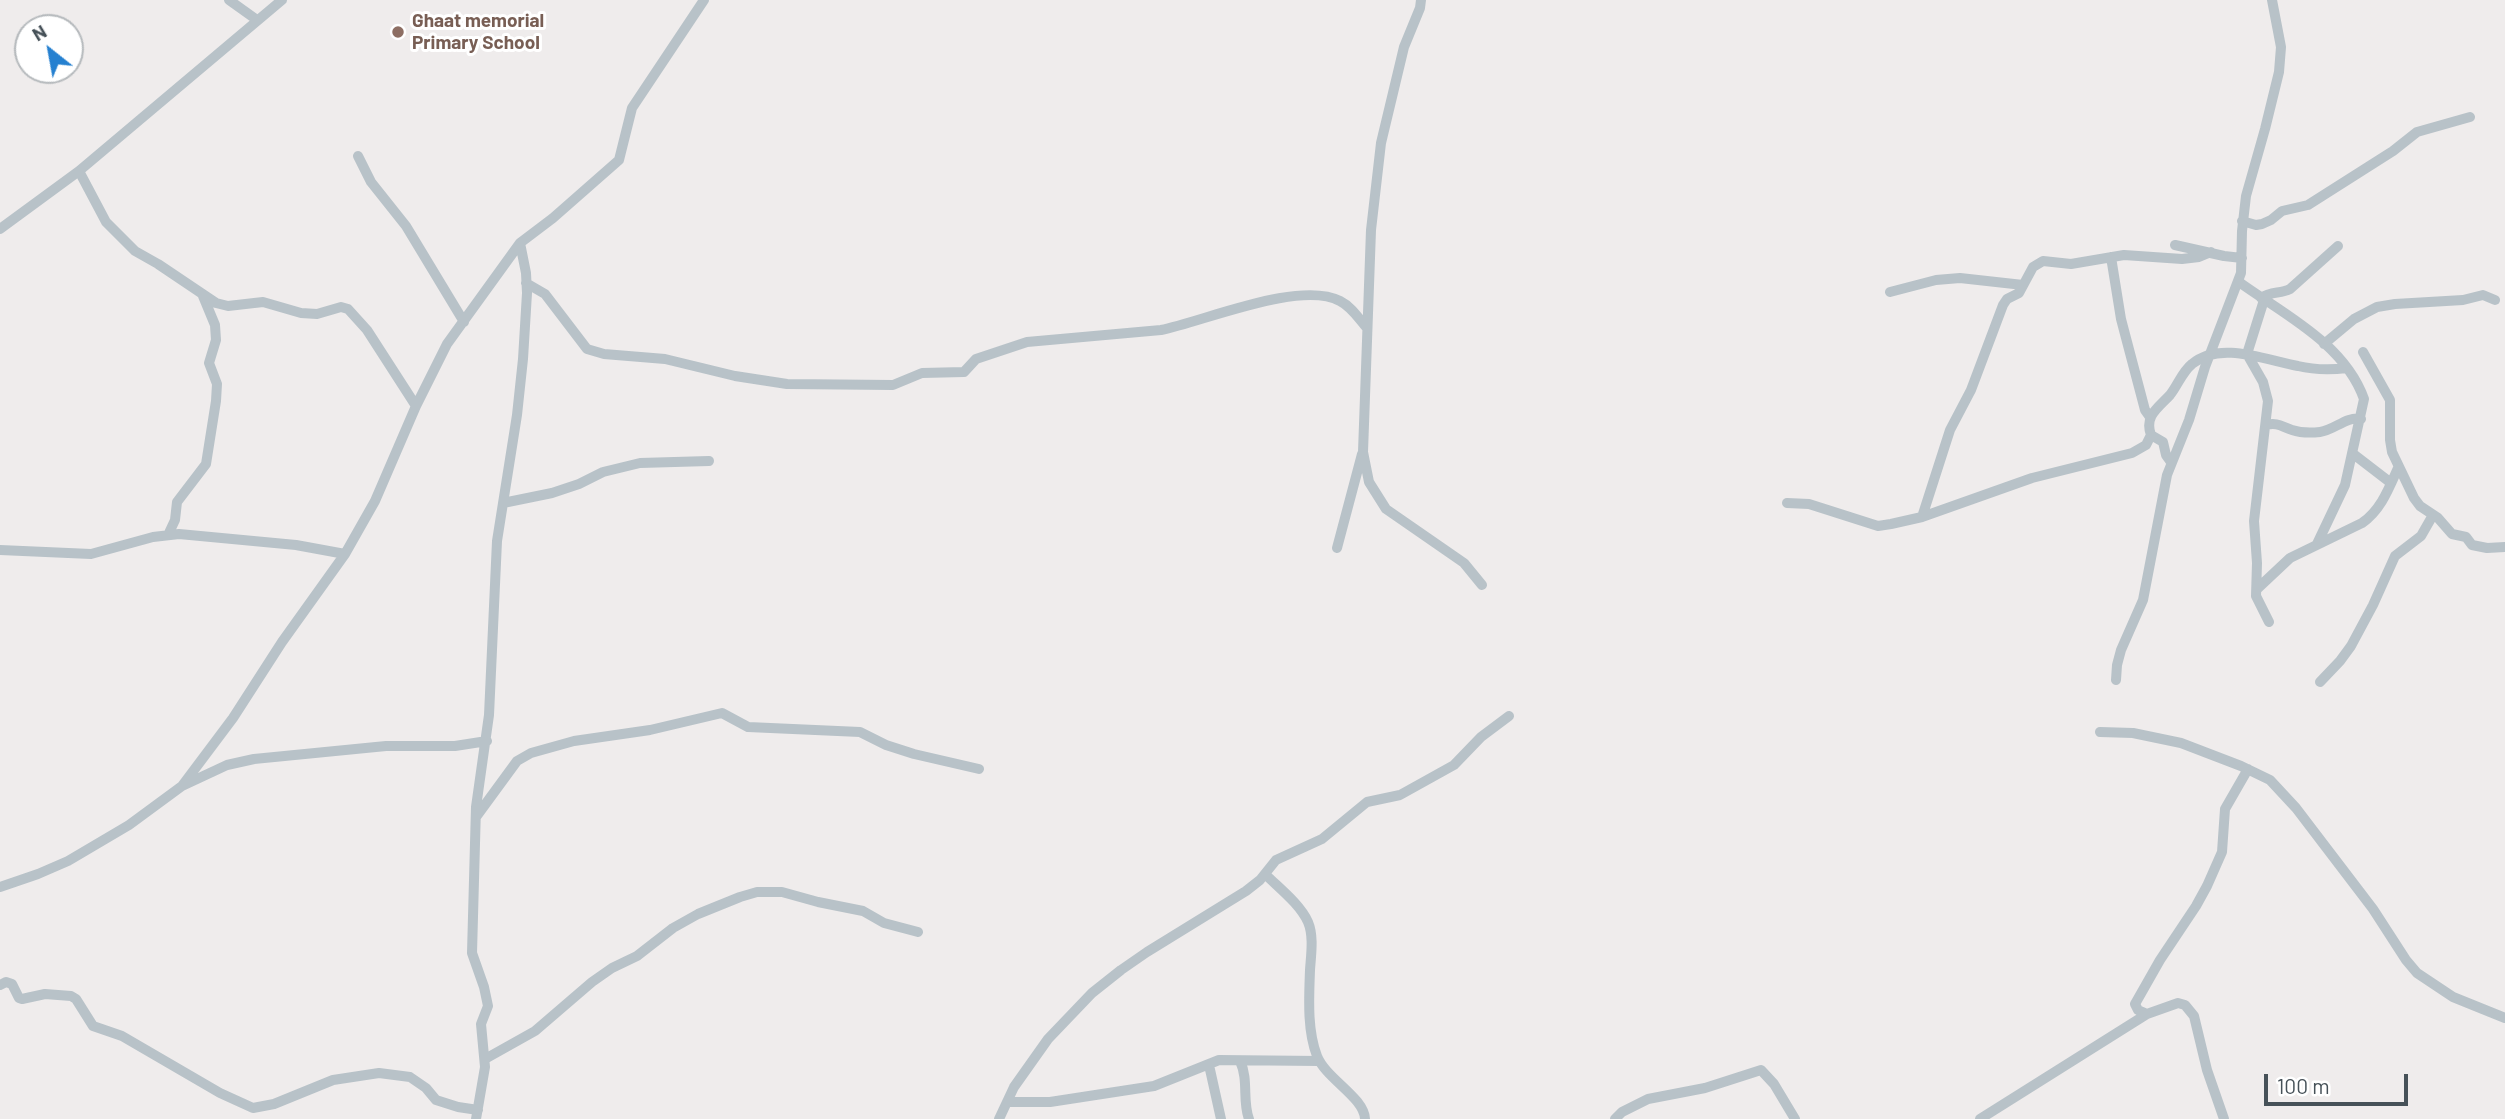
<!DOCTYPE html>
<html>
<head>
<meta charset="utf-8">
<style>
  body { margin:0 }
  #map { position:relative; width:2505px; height:1119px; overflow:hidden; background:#efecec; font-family:Barlow,sans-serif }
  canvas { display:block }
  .north { position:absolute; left:14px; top:14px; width:70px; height:70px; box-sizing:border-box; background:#fff; border:2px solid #b5b9bc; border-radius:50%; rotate:329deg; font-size:19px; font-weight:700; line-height:28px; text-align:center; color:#465158 }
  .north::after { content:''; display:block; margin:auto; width:24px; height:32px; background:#2580d0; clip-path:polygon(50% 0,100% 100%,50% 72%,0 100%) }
  .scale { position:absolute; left:2264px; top:1074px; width:144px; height:32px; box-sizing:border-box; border:4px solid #465158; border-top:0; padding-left:9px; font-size:21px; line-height:24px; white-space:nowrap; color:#465158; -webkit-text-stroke:5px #fff; paint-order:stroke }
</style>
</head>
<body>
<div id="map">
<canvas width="2505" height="1119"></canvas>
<div class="north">N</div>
<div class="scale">100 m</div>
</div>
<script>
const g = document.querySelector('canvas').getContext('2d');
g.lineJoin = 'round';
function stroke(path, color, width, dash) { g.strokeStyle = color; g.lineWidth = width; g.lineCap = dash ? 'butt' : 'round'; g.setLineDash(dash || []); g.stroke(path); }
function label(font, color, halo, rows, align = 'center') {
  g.font = font + ' Barlow,sans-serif'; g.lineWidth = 6; g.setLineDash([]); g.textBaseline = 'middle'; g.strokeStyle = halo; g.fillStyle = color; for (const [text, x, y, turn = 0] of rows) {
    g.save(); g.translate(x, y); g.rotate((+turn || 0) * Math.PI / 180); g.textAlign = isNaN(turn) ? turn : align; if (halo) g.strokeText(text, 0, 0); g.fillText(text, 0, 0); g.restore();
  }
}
stroke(new Path2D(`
  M229,0l28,20
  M1421,0l-1,8 -16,39 -23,96 -10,87 -8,222 6,30 17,27 78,54 18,22
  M358,156l13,26 35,44 58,96
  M79,171l27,51 29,29 23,13 58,39 12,3 35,-4 38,11 16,1 24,-7 7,2 19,21 49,76
  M2242,221l14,4 6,-1 9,-4 11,-9 26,-6 85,-54 24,-19 53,-15
  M0,229l79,-58 203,-171
  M2175,245l49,11 18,2
  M2111,257l10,62 24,91 5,7
  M2239,282c44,32 105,61 125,117l-19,86 -28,59
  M526,283l19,11 42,55 17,5 61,5 70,17 52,8 106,1 29,-12 42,-1 12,-13 51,-17 134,-12c44,-9 139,-50 179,-29 12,6 19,18 27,27
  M1890,292l46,-12 24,-2 63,7
  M2261,298c10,-7 19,-4 29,-9l48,-43
  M2264,300l-17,54 16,28 5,19 -14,120 3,42 -1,33 13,26
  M2324,344l30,-25 23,-12 18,-3 68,-4 20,-5 12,5
  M2363,352l27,48v40l2,12 22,46 6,8 18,12 14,16 14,3 6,8 15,3 18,-1
  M2266,425c12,-3 16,2 26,5 9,3 19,3 28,2 15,-2 26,-16 41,-13
  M2352,453l39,30
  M2171,462l-5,-7 -3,-13 -12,-7c-7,-19 7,-27 19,-40 8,-10 12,-23 22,-31 28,-24 76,-3 106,2 17,4 32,4 49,2
  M503,503l49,-10 27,-9 24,-12 37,-9 69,-2
  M1787,503l22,1 69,22 13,-2 31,-7 110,-39 100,-25 14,-8 5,-10
  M1922,517l28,-87 21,-40 32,-85 4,-6 12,-6 14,-26 10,-6 28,3 53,-9 58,4 17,-2 12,-5
  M168,535l7,-15 2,-18 29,-38 10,-63 1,-17 -8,-21 7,-23 -1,-15 -12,-29
  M1337,548l25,-94
  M0,550l91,4 62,-17 26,-3 117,11 49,9
  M2257,589l33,-31 72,-35c19,-13 27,-35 36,-55
  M2116,680l1,-15 4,-15 22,-50 24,-125 22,-55 16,-53 36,-94 1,-42 4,-35 19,-67 14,-57 2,-25 -9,-47
  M2320,682l20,-21 11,-15 22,-41 22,-49 26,-20 12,-21
  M2100,732l33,1 48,10 60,23 29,14 26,28 77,101 33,51 11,13 36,24 52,21
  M182,786l45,-21 27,-6 132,-13h69l32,-5
  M476,817l41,-56 14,-8 43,-12 76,-11 72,-17 26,14 112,5 26,13 28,9 65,15
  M1265,874c14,14 35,30 43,48 6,14 3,33 2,48 -1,28 -3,60 7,86 9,23 47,41 48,63
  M0,887l38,-13 30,-13 61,-36 53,-39 51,-68 49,-76 63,-88 30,-53 41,-95 31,-62 73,-101 33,-25 66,-58 13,-52 72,-108
  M0,985l6,-3 6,2 7,14 3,1 23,-5 26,2 5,3 17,27 29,10 98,57 33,15 21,-4 59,-24 46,-7 31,4 16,11 10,12 22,7 20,3
  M2147,1014l-9,-4 -3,-6 25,-44 36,-54 11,-20 15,-34 3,-43 23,-40
  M485,1059l50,-28 57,-49 20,-14 25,-12 36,-28 25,-14 42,-17 17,-5h25l36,10 45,9 21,12 34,9
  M1240,1061c9,19 2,40 9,58
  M1209,1065l12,54
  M1008,1102h42l104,-16 65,-26 100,1
  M476,1119l9,-52 -4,-43 7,-18 -4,-19 -12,-34 4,-146 13,-92 8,-174 20,-126 6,-56 4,-66 -1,-20 -6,-30
  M999,1119l15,-32 34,-48 44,-46 29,-23 26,-18 99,-61 14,-11 16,-20 46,-21 45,-37 33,-7 54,-30 27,-28 28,-21
  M1615,1119l7,-7 26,-13 57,-11 56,-18 13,14 21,35
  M1980,1119l167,-105 31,-11 7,2 9,11 13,54 17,49`), '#b8c2c8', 10);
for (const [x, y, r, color] of [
  [398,32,7,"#8d6e63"]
]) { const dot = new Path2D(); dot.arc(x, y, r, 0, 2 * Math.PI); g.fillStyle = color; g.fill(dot); stroke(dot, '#fff', 2.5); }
label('bold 19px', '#785e54', '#fff', [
  ["Ghaat memorial",412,21],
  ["Primary School",412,43]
], 'left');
</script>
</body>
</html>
